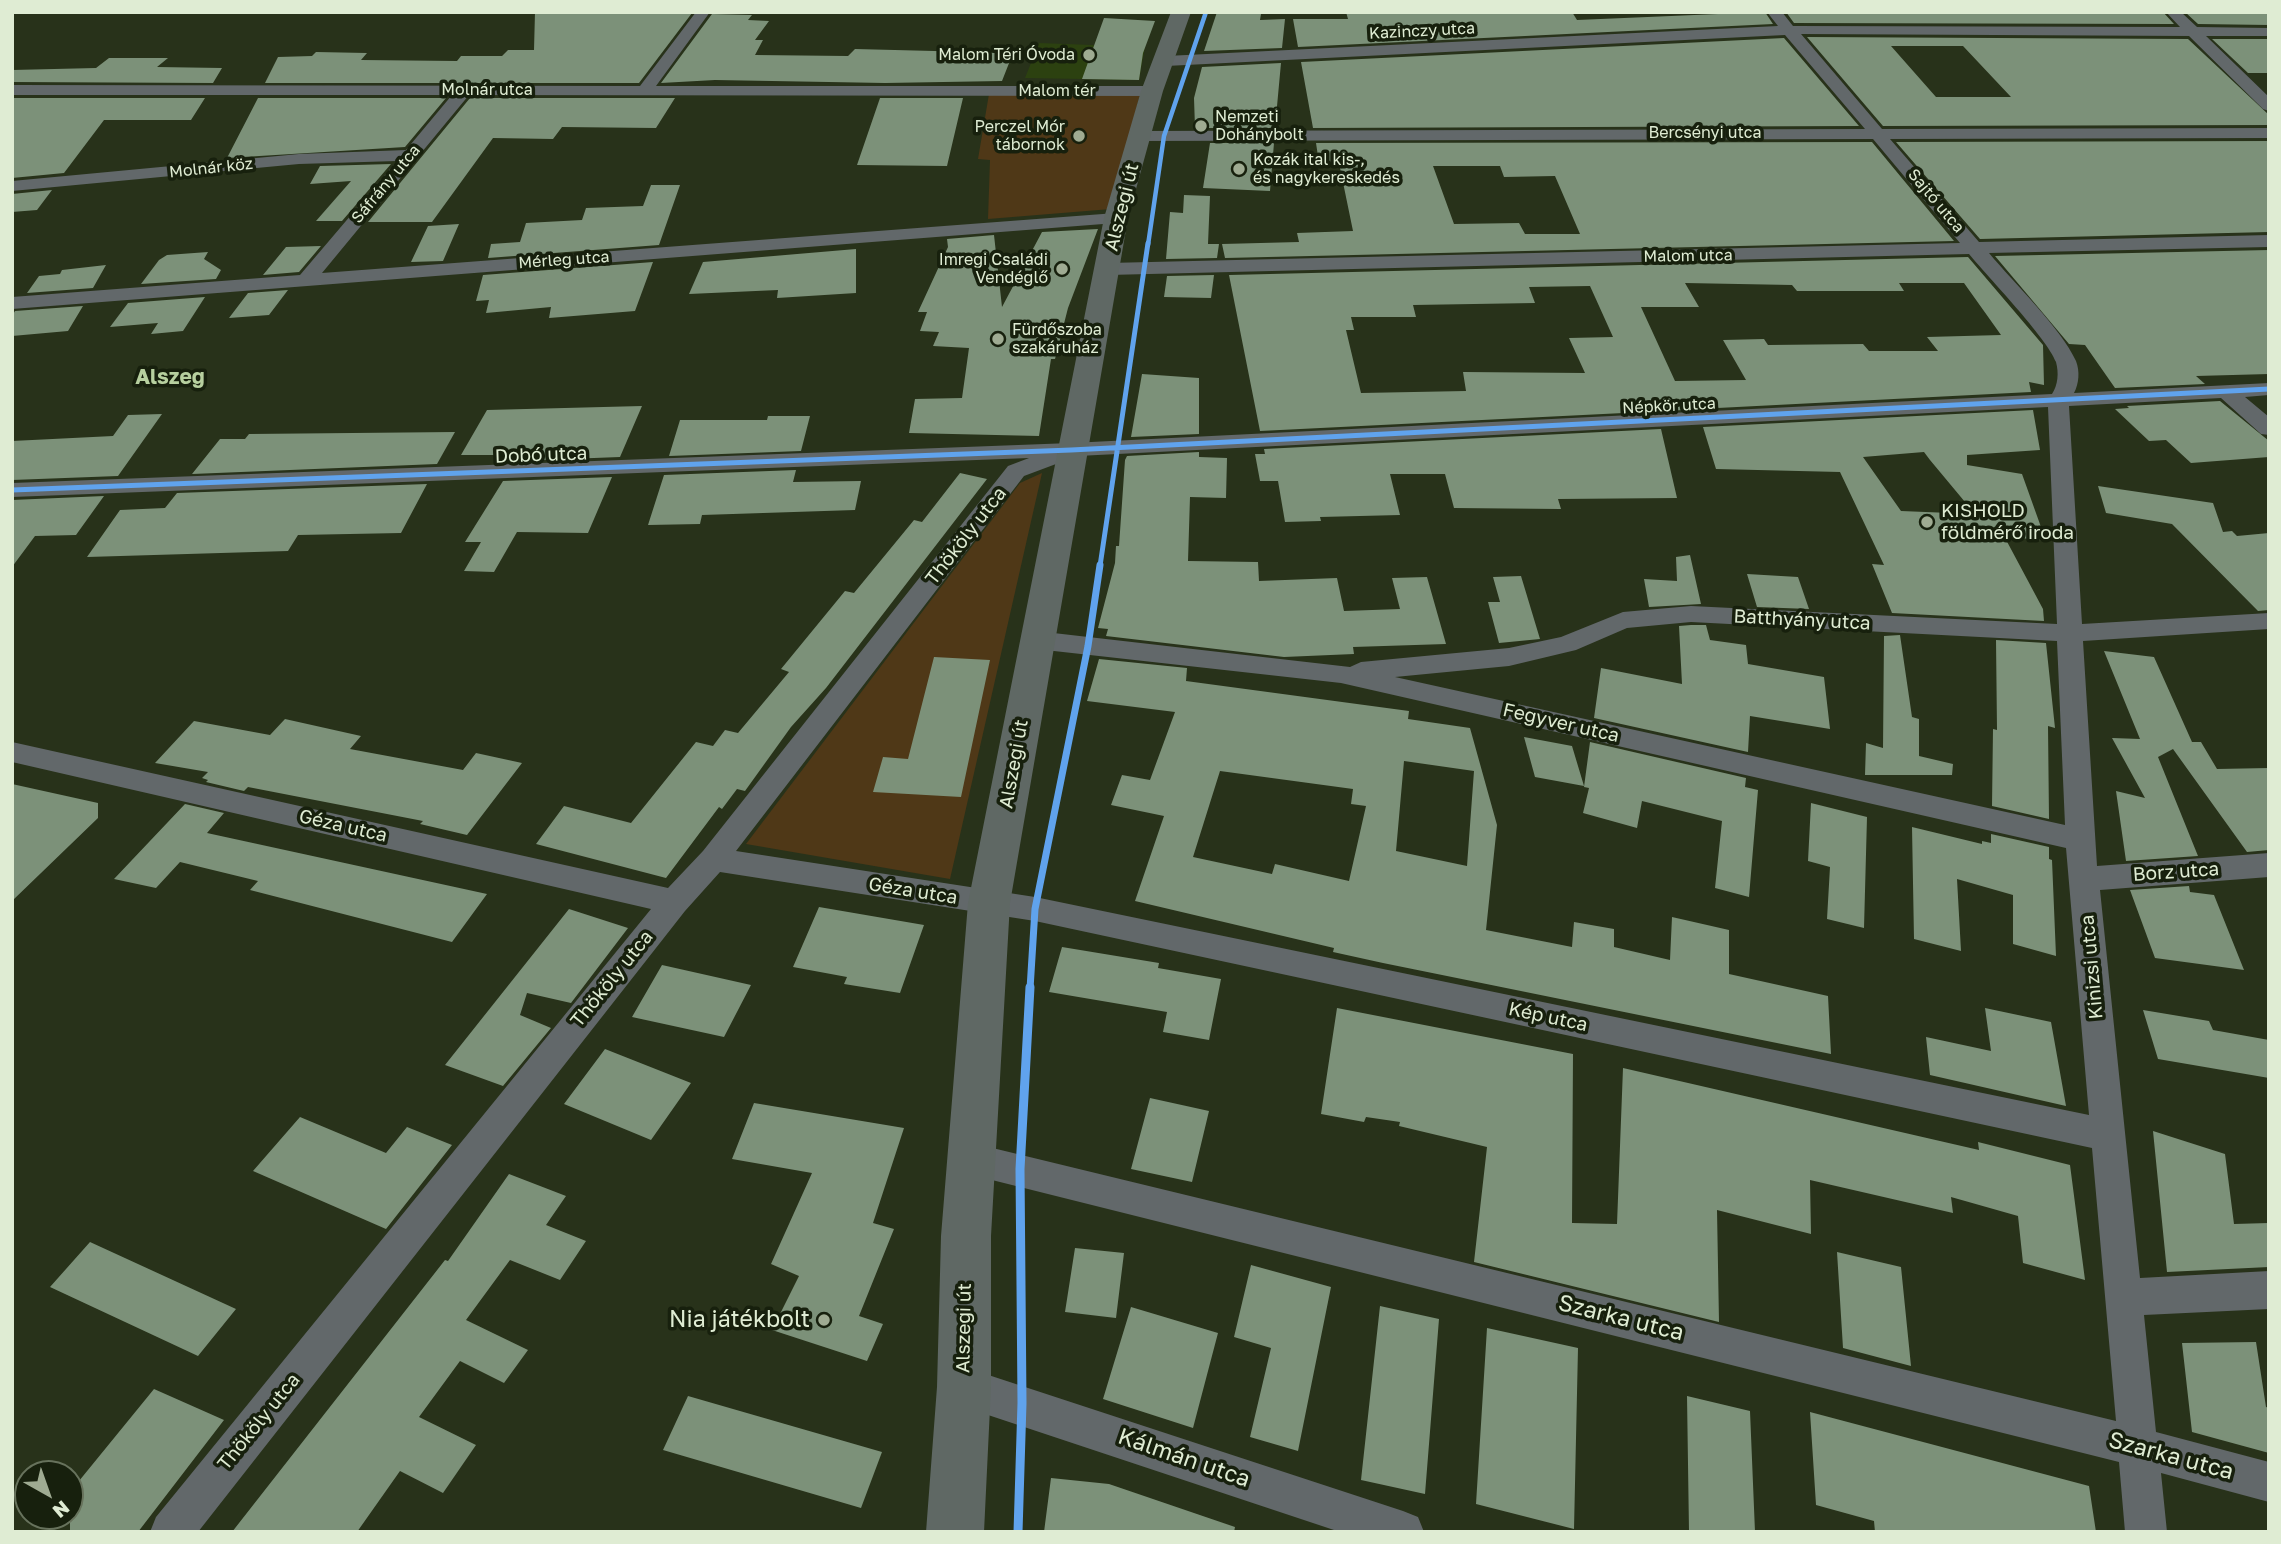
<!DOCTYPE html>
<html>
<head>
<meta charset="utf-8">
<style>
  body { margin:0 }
  #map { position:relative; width:2281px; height:1544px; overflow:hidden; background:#28321a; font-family:"Golos Text",sans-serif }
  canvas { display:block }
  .frame { position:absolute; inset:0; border:14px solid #dfecd3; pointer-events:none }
  .north { position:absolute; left:14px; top:1460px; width:70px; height:70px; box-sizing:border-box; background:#17200d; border:2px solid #67725c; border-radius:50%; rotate:140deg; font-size:19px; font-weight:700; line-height:28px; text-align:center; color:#dfecd3 }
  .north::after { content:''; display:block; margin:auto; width:24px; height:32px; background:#9fab92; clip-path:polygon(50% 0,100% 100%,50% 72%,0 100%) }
</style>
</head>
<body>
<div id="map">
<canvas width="2281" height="1544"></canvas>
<div class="frame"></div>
<div class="north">N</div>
</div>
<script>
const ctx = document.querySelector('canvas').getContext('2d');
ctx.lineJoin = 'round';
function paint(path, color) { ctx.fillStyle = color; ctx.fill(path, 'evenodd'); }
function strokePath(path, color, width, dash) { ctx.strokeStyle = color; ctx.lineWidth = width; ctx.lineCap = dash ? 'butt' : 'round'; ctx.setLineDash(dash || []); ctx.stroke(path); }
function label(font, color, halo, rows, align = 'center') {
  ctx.font = font + ' "Golos Text",sans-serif'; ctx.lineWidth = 7; ctx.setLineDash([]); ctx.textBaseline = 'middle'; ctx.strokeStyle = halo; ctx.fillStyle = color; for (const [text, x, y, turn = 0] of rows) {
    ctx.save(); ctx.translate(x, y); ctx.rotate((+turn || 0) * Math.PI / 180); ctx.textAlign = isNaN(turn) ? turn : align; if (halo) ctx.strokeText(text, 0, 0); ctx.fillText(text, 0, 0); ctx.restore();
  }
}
const built = new Path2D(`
  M1039 43 1145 47 1139 80 1025 78Z`);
const green = new Path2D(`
  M989 94H1140L1111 209 988 219 990 160 978 159Z
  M1042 473 950 879 746 844 1020 483Z`);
const building = new Path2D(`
  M535 12 692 13 639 83H265L278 57 312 56 316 52 367 53 361 60 457 61 461 56H502L508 50H534Z
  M1217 12 1261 14 1260 20 1285 19 1282 48 1204 51Z
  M1346 12H1572L1577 20 1765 12 1773 24 1298 47 1293 19H1348Z
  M1786 12H2163L2174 24 1794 23Z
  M2185 12H2269V25L2198 24Z
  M712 14 752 15 748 20 769 21 755 40H763L755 55 848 56 855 49 1013 53 1002 81 885 83 715 80 661 83Z
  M1104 18 1155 21 1143 53 1139 80 1082 79Z
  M1807 37 2188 39 2269 115V125L1883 126ZM1891 46H1963L2011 97H1936Z
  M1784 38 1859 126 1313 128 1301 62Z
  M2212 39H2269V73H2248Z
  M109 58H168L157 67 222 68 213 83 12 82V70L96 68Z
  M1281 63 1275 128H1195L1194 98 1202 67Z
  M12 98H205L191 120H104L64 173 12 178Z
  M258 98H446L405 147 227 158Z
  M470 98H675L656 128 562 127 553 139 493 138 432 222H368Z
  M880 98H963L947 166 857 165Z
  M2269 141V232L1980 239 1896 142Z
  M1872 142 1954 241 1225 258 1222 244 1299 242 1297 233 1353 231 1339 163H1319L1316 143ZM1433 166H1500L1504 177 1555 176 1580 234H1525L1519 223 1454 224Z
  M1210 143H1274L1270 191 1203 188Z
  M391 164 342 221H316L351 181 310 184 320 166Z
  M651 185H680L659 245 488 258 491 244 520 242 526 223 582 220 586 208 643 206Z
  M52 190 37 210 12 212V194Z
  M1184 195 1210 196 1208 244H1219L1217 258 1166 259 1170 212 1183 213Z
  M459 224 443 261 411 262 428 226Z
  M1098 229 1068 308 1055 359H1051L1039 436 909 433 915 399 962 398 969 348 933 346 939 332 920 331 927 312H918L948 247 947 239 994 235 1002 307 1042 232Z
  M321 246 299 272 263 275 286 247Z
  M856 249V293L777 298 778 290 689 294 703 262Z
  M2269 250V374L2196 376 2205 384 2115 388 2085 345 2069 344 1995 256Z
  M208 252 204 259 221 270 216 279 141 284 159 260 167 255Z
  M1968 257 2043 345 2044 385 2029 382 2031 392 1698 409 1697 406 1684 410 1260 431 1229 275ZM1685 283 1792 285 1797 291H1904L1899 283H1964L2001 335 1927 337 1938 351H1869L1863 344 1768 345 1764 339 1723 340 1746 380 1675 381 1641 307H1699ZM1590 286 1613 337 1569 338 1585 373 1463 372 1466 391 1361 393 1346 330H1354L1351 317H1416L1413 305 1535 303 1529 287Z
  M653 262 635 311 549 318 551 307 486 313 489 300 476 301 483 275Z
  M106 265 93 288 27 293 39 276 60 274 62 270Z
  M1214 275 1211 298 1164 297 1167 276Z
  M288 290 269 315 229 318 248 293Z
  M205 297 183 331 151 334 158 323 110 327 128 303Z
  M83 306 68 331 12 336V316L15 311Z
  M1142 374 1199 378V434L1131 437Z
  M2220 401 2269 441V457L2191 463 2166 440 2149 441 2115 409 2129 408 2127 406Z
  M642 406 620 457 515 461 519 455H461L487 410Z
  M2033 410 2040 450 1967 455V465L2022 474 2046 541 2004 536 2043 609 2044 621 1892 613 1872 564 1884 565 1840 472 1716 469 1703 427ZM1924 452 1930 460 1975 514 1901 511 1863 457Z
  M162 414 118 476 12 480V441L113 436 128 415Z
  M768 416H810L801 451 669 456 680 420H767Z
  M1661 429 1677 498 1558 499 1561 509 1454 508 1445 474H1390L1400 515 1320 517 1321 521 1285 522 1278 481H1260L1255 454H1265L1264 449Z
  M455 432 437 464 192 474 220 439H245L249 434Z
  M1199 452V457L1227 458 1226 498 1190 497 1188 561 1258 562 1259 581 1337 578 1344 611 1400 609 1392 578 1427 577 1446 644 1353 647 1354 654 1284 657 1106 636 1108 629 1098 628 1115 563 1116 546H1119L1125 460 1127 456Z
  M796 470 793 482 861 481 855 510 702 515 700 524 648 525 664 475Z
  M960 473 987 479 826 688 791 727 745 791 737 789 722 809 719 807 666 878 536 844 564 806 631 823 696 742 713 746 725 730 738 733 789 672 781 669 845 591 854 593 914 520 922 522Z
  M612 477 588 533 517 532 494 572 464 571 481 542H465L503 481Z
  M427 484 401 533 298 535 288 551 87 557 120 510 165 508 177 493Z
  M2098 486 2213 503 2223 532 2232 531 2237 536 2269 533V610L2258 611 2172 524 2106 513Z
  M104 496 76 535 35 536 12 567V500Z
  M1690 555 1701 604 1649 607 1644 579 1677 581 1676 557Z
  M1747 574 1798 577 1809 609 1757 607Z
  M1521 576 1540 639 1499 643 1488 602H1500L1493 577Z
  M1691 625H1706L1710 640 1746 645 1748 664 1824 677 1830 729 1750 716 1748 752 1594 718 1601 668 1682 684 1679 626Z
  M1900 635 1912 717 1919 719V756L1953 764 1952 775H1865L1866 743 1883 748 1884 636Z
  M1996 640 2046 643 2055 728 2048 726 2049 819 1992 806 1993 729 1997 730Z
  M2104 651 2154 657 2192 742H2201L2217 769 2269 768V850L2247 852 2173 749 2158 757 2198 856 2126 861 2116 791 2145 798 2112 738 2140 739Z
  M934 657 990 660 961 797 873 792 883 757 908 759Z
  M1099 659 1187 668 1186 681 1409 711 1408 719 1470 728 1497 825 1486 930 1572 947 1574 922 1614 929V947L1670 960 1672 917 1729 930V974L1828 996 1831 1054 1383 963 1333 952 1334 948 1135 901 1164 816 1111 805 1122 775 1150 780 1175 712 1087 701ZM1404 761 1474 771 1467 866 1396 851ZM1220 771 1353 789 1351 804 1366 806 1349 881 1275 864 1272 874 1193 857Z
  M285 719 361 736 350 749 463 770 476 753 522 763 467 835 420 824 423 821 248 787 244 791 206 782 208 780 202 778 208 772 155 763 194 721 270 735Z
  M1524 737 1572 746 1584 786 1535 777Z
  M1590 742 1746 778 1745 787 1758 790 1749 897 1715 888 1722 821 1642 801 1637 828 1583 813 1589 788 1584 787Z
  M12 784 98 803V818L12 901Z
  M1811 803 1867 817 1864 928 1827 919 1830 867 1808 861Z
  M185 804 224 813 207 833 487 894 452 942 250 890 258 881 180 862 156 888 114 879Z
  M1912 827 1982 844V841L1991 843V834L2049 847V859L2052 860 2056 956 2013 944V895L1957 879 1961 951 1914 939Z
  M2189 886 2190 892 2214 895 2244 970 2155 958 2130 890Z
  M819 907 924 925 900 993 844 984 847 977 793 967Z
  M569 909 628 928 571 1003 527 993 520 1015 551 1028 503 1086 445 1065Z
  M1062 947 1159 963 1158 968 1221 979 1209 1040 1163 1032 1167 1012 1049 992Z
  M662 965 751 985 724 1037 632 1017Z
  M1337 1008 1573 1054 1572 1223 1617 1224 1623 1068 1979 1150 1978 1142 2070 1165 2085 1280 2023 1263 2018 1216 1951 1197 1953 1213 1810 1180 1811 1234 1717 1210 1719 1322 1474 1262 1487 1147 1399 1126 1400 1122 1366 1117 1364 1122 1321 1114Z
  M1985 1008 2051 1022 2066 1106 1930 1075 1926 1037 1991 1051Z
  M2143 1010 2209 1021 2213 1030 2269 1040V1078L2158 1059Z
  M605 1049 691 1083 651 1140 564 1104Z
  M1150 1098 1209 1111 1192 1182 1131 1169Z
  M754 1103 904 1128 873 1223 894 1229 859 1316 883 1324 867 1361 772 1330 799 1276 771 1264 812 1173 732 1159Z
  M300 1117 386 1153 407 1127 452 1145 386 1229 253 1171Z
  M2153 1131 2225 1154 2234 1224 2269 1223V1267L2167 1272Z
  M509 1174 566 1196 546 1225 586 1241 560 1280 510 1260 466 1320 528 1350 504 1383 460 1361 419 1417 476 1445 443 1493 400 1471 357 1532H232L445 1260 448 1261Z
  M90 1242 236 1309 198 1356 50 1287Z
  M1075 1248 1124 1253 1116 1318 1065 1312Z
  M1837 1252 1901 1267 1911 1366 1843 1348Z
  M1251 1265 1331 1287 1298 1451 1250 1437 1271 1348 1234 1337Z
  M1380 1306 1439 1319 1425 1494 1361 1480Z
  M1131 1307 1218 1333 1193 1428 1103 1399Z
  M1487 1328 1578 1348 1574 1529 1476 1504Z
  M2256 1342 2266 1407 2269 1408V1453L2192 1432 2182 1343Z
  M154 1389 224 1420 138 1532H70V1492Z
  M688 1396 882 1452 861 1508 663 1450Z
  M1687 1396 1750 1411 1755 1532H1689Z
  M1810 1412 2089 1486 2096 1532H1875L1874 1521 1816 1505Z
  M1051 1478 1109 1484 1235 1527 1234 1532H1044Z`);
const minor = new Path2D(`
  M696 12H710L656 86H1152L1160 91 1152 96 469 95 322 273 1116 213 1125 218 1116 223 12 309V297L300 275 397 161 299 164 12 191V181L299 154 406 150 452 95H12V85L640 86Z
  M1767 12H1782L1793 26 2180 27 2166 12H2181L2197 27 2269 28V36H2206L2269 97V111L2263 109 2189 36 1801 34 1882 129 2269 128V138L1890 139 1979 242 2269 235V247L1989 253C2013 282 2061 328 2076 361 2080 371 2079 384 2074 393L2269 383V395L2245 397 2269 417V435L2261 434 2221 398 2069 406 2082 624 2269 613V629L2083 641 2097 866 2269 853V877L2100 890 2140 1278 2269 1271V1309L2144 1315 2156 1432 2269 1462V1502L2161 1473 2167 1532H2125L2119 1462 972 1175 960 1171 954 1159 960 1147 972 1143 2116 1421 2092 1148 1035 921 720 872 685 911 198 1532H150L156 1517 651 909 12 762V742L668 888 703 851 1008 466 1029 458 12 497V483L1071 443 2052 394C2058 385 2059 373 2056 362 2047 338 1988 277 1969 254L1108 275 1099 269 1108 263 1960 243 1873 139 1141 141 1133 136 1141 131 1865 129 1785 35 1166 66 1158 61 1166 56 1778 26ZM2048 407 2057 624 1691 606 1623 612 1561 637 1509 648 1361 662 1350 667 1036 631 1027 634 1023 640 1027 646 1036 649 1341 683 2066 848 2089 1115 1035 897 736 851 1024 476 1056 464 1058 457ZM1691 622 2057 641 2065 825 1395 677 1509 666 1576 650 1627 628Z
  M964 1367 1403 1511 1418 1517 1424 1532H1340L964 1407 950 1401 944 1387 950 1373Z`);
const primary = new Path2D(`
  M1171 12H1191L1163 91 1128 218 1010 903 991 1236V1387L984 1532H926L937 1387 941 1236 968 903 1104 218 1141 91Z`);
const cyclewayFar3 = new Path2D(`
  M1148 245 1164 136 1206 12`);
const cyclewayFar2 = new Path2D(`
  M12 490 1071 450 2269 389
  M1100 566 1148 243`);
const cyclewayFar1 = new Path2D(`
  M1030 989 1035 909 1088 646 1100 565`);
const cycleway = new Path2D(`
  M1018 1532 1022 1403 1020 1169 1030 987`);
const markers = [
  [1089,55,7,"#9fab92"],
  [1201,126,7,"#9fab92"],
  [1079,136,7,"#9fab92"],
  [1239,169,7,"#9fab92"],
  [1062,269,7,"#9fab92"],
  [998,339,7,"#9fab92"],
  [1927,522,7,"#9fab92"],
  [824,1320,7,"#9fab92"]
];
const farStreetnames = [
  ["Kazinczy utca",1422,31,-3],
  ["Molnár utca",487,90],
  ["Malom tér",1057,91],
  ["Bercsényi utca",1705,133],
  ["Molnár köz",211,168,-6],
  ["Sáfrány utca",386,184,-50],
  ["Sajtó utca",1936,201,50],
  ["Malom utca",1688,256,-1],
  ["Mérleg utca",564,260,-4],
  ["Népkör utca",1669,406,-3]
];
const farPoinames = [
  ["Malom Téri Óvoda",1075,55],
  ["Nemzeti",1215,117,"left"],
  ["Dohánybolt",1215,135,"left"],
  ["Perczel Mór",1065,127],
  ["tábornok",1065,145],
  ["Kozák ital kis-,",1253,160,"left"],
  ["és nagykereskedés",1253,178,"left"],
  ["Imregi Családi",1048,260],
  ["Vendéglő",1048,278],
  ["Fürdőszoba",1012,330,"left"],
  ["szakáruház",1012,348,"left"]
];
const streetNames = [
  ["Alszegi út",1122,207,-76],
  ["Dobó utca",541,455,-2],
  ["Thököly utca",966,536,-52],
  ["Batthyány utca",1802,620,3],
  ["Fegyver utca",1561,723,13],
  ["Alszegi út",1014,764,-80],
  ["Géza utca",343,826,13],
  ["Borz utca",2176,872,-4],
  ["Géza utca",913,891,9],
  ["Kinizsi utca",2092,967,-95],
  ["Thököly utca",612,979,-51],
  ["Kép utca",1548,1017,12],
  ["Alszegi út",964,1328,-89],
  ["Thököly utca",259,1422,-51]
];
const poiNames = [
  ["KISHOLD",1941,511],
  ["földmérő iroda",1941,533]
];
const farDistrictnames = [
  ["Alszeg",170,377]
];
const nearStreetnames = [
  ["Szarka utca",1621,1318,14],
  ["Szarka utca",2171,1456,15],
  ["Kálmán utca",1184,1458,19]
];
const nearPoinames = [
  ["Nia játékbolt",810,1320]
];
paint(built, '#2c4110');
paint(green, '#4f3817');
paint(building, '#7c9179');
paint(minor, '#62686a');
paint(primary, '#5f6864');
strokePath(cyclewayFar3, '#60a3ed', 4.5);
strokePath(cyclewayFar2, '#60a3ed', 5);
strokePath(cyclewayFar1, '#60a3ed', 7);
strokePath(cycleway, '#60a3ed', 9);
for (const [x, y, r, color] of markers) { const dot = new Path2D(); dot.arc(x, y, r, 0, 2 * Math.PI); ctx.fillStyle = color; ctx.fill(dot); strokePath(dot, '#17200d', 2.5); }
label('16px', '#dfecd3', '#17200d', farStreetnames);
label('16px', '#dfecd3', '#17200d', farPoinames, 'right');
label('19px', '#dfecd3', '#17200d', streetNames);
label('19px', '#dfecd3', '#17200d', poiNames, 'left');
label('bold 21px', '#b7d09f', '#17200d', farDistrictnames);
label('23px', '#dfecd3', '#17200d', nearStreetnames);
label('23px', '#dfecd3', '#17200d', nearPoinames, 'right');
</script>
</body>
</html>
